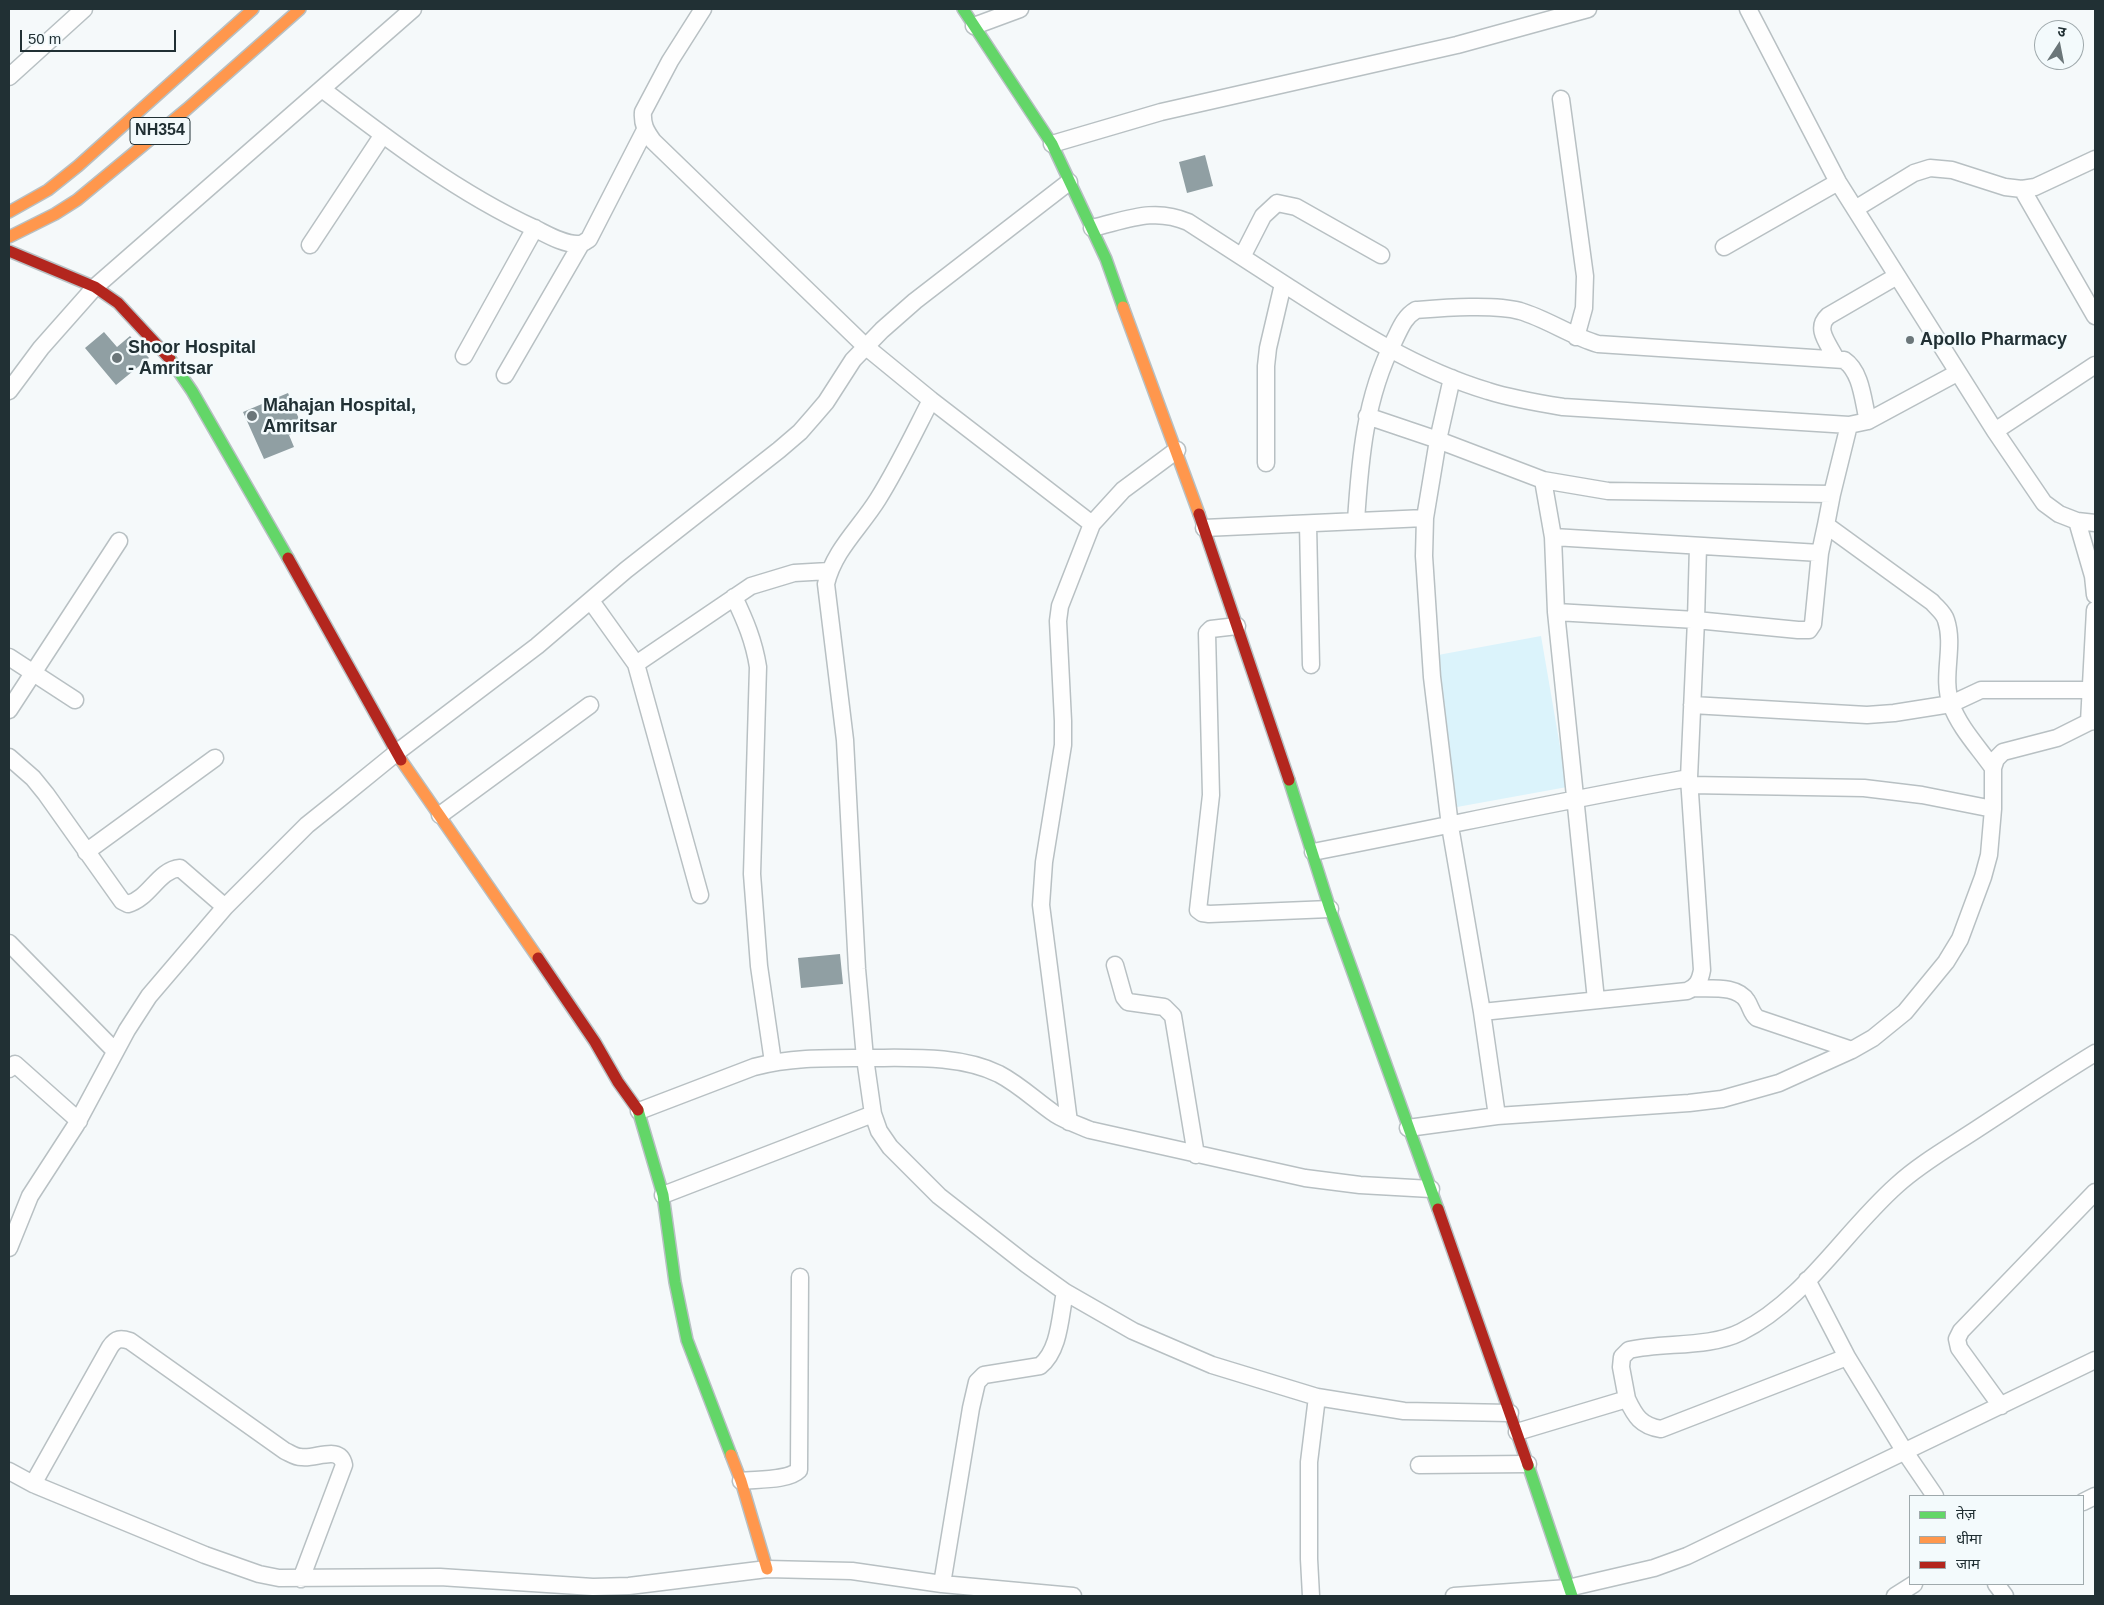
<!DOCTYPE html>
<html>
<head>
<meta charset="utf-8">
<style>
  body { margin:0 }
  #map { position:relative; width:2104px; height:1605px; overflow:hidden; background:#f5f9fa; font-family:Arial,"Noto Sans Devanagari",sans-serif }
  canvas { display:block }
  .frame { position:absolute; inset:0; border:10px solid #213034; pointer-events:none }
  .legend { position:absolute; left:1909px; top:1495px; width:175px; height:90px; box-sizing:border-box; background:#f3fafc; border:1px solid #9fa9ac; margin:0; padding:6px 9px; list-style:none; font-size:15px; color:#213034 }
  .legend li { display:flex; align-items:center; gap:10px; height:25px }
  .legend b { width:25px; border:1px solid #9fa9ac }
  .north { position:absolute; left:2034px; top:20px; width:50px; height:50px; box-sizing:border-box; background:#f3fafc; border:1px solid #9fa9ac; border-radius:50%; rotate:11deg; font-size:14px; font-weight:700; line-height:20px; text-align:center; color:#213034 }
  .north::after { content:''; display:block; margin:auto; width:18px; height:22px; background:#6b7679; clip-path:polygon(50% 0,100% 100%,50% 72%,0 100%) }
  .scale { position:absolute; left:20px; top:30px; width:156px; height:22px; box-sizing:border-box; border:2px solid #213034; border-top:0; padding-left:6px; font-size:15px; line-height:18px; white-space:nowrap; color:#213034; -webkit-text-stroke:4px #f3fafc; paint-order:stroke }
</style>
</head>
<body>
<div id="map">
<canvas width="2104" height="1605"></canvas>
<div class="frame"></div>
<ul class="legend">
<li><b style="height:6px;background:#63d668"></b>तेज़</li>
<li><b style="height:6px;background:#ff974d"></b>धीमा</li>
<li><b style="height:6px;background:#b3261e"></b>जाम</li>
</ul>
<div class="north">उ</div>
<div class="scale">50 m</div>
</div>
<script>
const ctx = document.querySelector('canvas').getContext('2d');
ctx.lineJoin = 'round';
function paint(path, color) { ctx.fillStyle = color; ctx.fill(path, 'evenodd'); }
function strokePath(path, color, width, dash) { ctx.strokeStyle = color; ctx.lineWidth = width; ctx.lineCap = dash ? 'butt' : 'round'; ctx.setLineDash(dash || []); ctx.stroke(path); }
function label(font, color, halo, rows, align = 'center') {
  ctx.font = font + ' Arial,sans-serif'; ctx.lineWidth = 5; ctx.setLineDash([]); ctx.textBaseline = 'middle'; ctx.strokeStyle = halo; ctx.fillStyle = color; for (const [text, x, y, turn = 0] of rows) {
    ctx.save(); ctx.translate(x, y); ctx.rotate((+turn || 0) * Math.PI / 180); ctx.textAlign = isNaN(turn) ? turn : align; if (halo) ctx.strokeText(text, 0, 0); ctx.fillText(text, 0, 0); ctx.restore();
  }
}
const green = new Path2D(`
  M1541 636 1567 787 1457 807 1438 655Z`);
const building = new Path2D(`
  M1205 155 1213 186 1187 193 1179 162Z
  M104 332 117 347 130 336 149 358 116 385 85 348Z
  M288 393 299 419 292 422 296 432 289 435 294 447 264 459 243 412Z
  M840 954 843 984 801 988 798 958Z`);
const street = new Path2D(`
  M703 9 670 61 643 112C642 125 646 131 653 141L865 346 931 400 1092 524 1123 490 1177 450
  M1748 9 1838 182 1995 431 2044 503 2059 514 2077 521 2095 523
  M974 26 1020 9
  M9 77 84 9
  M322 89C390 141 458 193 536 229 548 235 565 245 579 244 583 244 586 241 589 239L645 130
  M1561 99 1585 276 1584 308 1576 337
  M1052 144 1161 112 1457 45 1588 9
  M2022 189 2095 316
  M1855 209 1914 173 1930 168 1952 170 2005 187 2022 189 2035 187 2095 159
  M1092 228C1127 220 1154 207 1188 222 1222 244 1256 266 1290 288 1352 328 1417 370 1488 391 1513 399 1538 403 1563 407L1849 425 1868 421 1957 373
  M310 245 382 136
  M1724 247 1838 182
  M1242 257 1263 216 1277 203 1296 207 1381 255
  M464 356 535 228
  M1836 359C1829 344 1814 329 1828 316L1897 276
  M505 375 581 244
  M1452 378 1438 440 1425 518 1424 556 1432 677 1450 826 1482 1012 1497 1116
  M9 391 41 348 95 287 413 9
  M931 400C914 433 898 467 878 499 860 528 834 550 826 584L845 740 857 969 865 1058 873 1114 879 1131 890 1147 939 1196 1026 1264 1065 1292 1133 1331 1212 1365 1317 1397 1404 1411 1510 1413
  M1367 416 1438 440 1543 480 1553 537 1556 612 1696 620 1689 778 1702 970C1700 981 1697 987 1687 991L1482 1012
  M1995 431 2095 365
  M1266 463V366L1268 348 1283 284
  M1543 480 1608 491 1832 494 1849 425
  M1832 494 1826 525 1932 602C1937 608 1944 613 1946 620 1955 647 1941 677 1951 704 1959 727 1979 748 1993 768
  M1356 521C1360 459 1365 398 1394 341 1400 329 1404 317 1416 310 1443 308 1494 304 1520 311 1547 319 1571 336 1598 344L1844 360C1862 372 1863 402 1868 421
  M2077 521 2093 576 2095 595
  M1308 524 1311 665
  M1204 528 1425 518
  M1553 537 1820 553 1826 525
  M1698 546 1696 620 1798 630H1809L1813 624 1820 553
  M734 597C745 620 754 641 758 667L752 874 759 966 773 1062
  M591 601 636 664 751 586 794 573 829 571
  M2095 610 2089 722 2095 721
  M1556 612 1596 1000
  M1237 626 1211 629 1207 633 1211 795 1198 910 1202 913 1209 914 1330 909
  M9 657 75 700
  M636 664 700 895
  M1692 705 1867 715 1894 713 1951 704 1981 690H2091
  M9 710 119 541
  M9 757 33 778 46 794 122 901 128 904C150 898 158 870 180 868L225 907
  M1690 785 1864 788 1922 795 1993 809
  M440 815 590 705
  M86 852 215 758
  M1313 852C1438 828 1563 800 1689 778
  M9 943 115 1051
  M1115 965 1124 997 1128 1002 1164 1007 1173 1016 1196 1155
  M1695 988C1711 989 1737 985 1747 1001 1751 1007 1751 1013 1757 1018L1852 1050
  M9 1069 15 1064 79 1121
  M639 1111 754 1067C792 1057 829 1058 868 1058 911 1058 960 1055 999 1074 1020 1085 1036 1101 1055 1114 1066 1121 1078 1125 1090 1130L1305 1178 1360 1185 1431 1189
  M1069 1122 1041 905 1044 862 1063 745V721L1058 621 1060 606 1092 524
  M1408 1128 1497 1116 1689 1103 1722 1099 1779 1083 1852 1050 1873 1038 1905 1012 1946 962 1960 939 1983 877 1989 855 1993 809V768L1996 759 2003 752 2057 738 2089 722
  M663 1195 873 1114
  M9 1248 30 1196 76 1125 127 1030 149 996 225 907 307 825 332 805 396 753 537 646 626 570 779 450 800 432 814 416 826 402 853 360 882 330 915 301 1069 182
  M1847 1357 1905 1452 1935 1496
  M1627 1399C1635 1416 1641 1426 1661 1429L1847 1357 1807 1280
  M2001 1406 1959 1348 1957 1339 1961 1331 2095 1192
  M1517 1432 1627 1399 1621 1367 1622 1357 1629 1350C1664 1342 1709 1348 1741 1332 1805 1300 1844 1232 1897 1185 1920 1164 1948 1148 1974 1131 2014 1105 2054 1078 2095 1053
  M1419 1465 1528 1464
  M9 1471 33 1484 205 1555 259 1574 279 1578 440 1577 593 1587 629 1586 767 1569 852 1571 942 1584 1073 1596
  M741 1481C756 1479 788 1481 799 1470L800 1277
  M33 1484 110 1347C116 1338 121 1338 130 1341L285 1451C290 1453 295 1457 301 1457 315 1460 340 1444 344 1465L301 1579
  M2083 1502 2095 1496
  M942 1584 971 1408 977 1382 984 1375 1040 1366C1060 1350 1060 1316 1065 1292
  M1996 1584 2005 1596
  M1311 1596 1309 1559V1462L1317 1397
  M1454 1596 1568 1588 1654 1568 1687 1556 2095 1360
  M1895 1596 1914 1584`);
const fast = new Path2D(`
  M963 9 1052 144 1106 259 1123 307
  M170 359 192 391 288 558
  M1289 780 1330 909 1438 1209
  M638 1110 663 1195 675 1282 687 1340 731 1455
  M1528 1465 1572 1596`);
const slow = new Path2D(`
  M9 212 48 190 78 166 253 9
  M9 237 55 214 77 200 187 109 300 9
  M1123 307 1199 514
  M401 760 538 958
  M731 1455 741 1481 767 1569`);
const jam = new Path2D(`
  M9 251 95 287 118 303 170 359
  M1199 514 1289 780
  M288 558 401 760
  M538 958 595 1042 618 1082 638 1110
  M1438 1209 1528 1465`);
const markers = [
  [1910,340,5,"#6b7679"],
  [117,358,6,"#6b7679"],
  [252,416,6,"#6b7679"]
];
const shields = [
  [160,131,60]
];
const shieldNames = [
  ["NH354",160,131]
];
const poiNames = [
  ["Apollo Pharmacy",1920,340],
  ["Shoor Hospital",128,348],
  ["- Amritsar",128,369],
  ["Mahajan Hospital,",263,406],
  ["Amritsar",263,427]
];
paint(green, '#dbf3fb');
paint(building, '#909fa3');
strokePath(street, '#b8c0c3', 19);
strokePath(fast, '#b8c0c3', 14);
strokePath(slow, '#b8c0c3', 14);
strokePath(jam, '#b8c0c3', 14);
strokePath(street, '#fefefe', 16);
strokePath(fast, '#63d668', 11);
strokePath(slow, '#ff974d', 11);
strokePath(jam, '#b3261e', 11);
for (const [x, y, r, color] of markers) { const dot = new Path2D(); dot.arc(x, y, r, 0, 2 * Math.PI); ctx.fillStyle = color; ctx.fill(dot); strokePath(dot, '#f3fafc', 2); }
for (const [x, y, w] of shields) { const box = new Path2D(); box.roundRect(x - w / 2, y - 13.5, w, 27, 4); ctx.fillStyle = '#f3fafc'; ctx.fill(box); strokePath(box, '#213034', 1); }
label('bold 16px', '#213034', null, shieldNames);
label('bold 18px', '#213034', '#f3fafc', poiNames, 'left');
</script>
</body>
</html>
